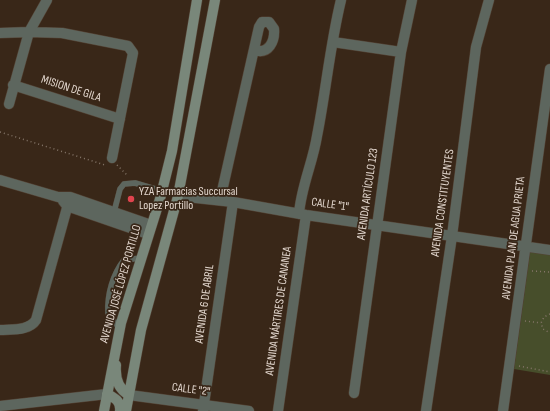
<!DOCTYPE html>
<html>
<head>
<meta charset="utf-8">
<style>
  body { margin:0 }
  canvas { display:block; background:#392718 }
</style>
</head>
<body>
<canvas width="550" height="411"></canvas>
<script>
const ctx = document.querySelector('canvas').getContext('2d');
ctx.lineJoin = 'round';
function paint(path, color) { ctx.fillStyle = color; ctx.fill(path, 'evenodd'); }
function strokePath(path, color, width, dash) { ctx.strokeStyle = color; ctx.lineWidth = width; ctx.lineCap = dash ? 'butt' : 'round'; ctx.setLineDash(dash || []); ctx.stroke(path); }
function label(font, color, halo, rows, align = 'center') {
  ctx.font = font + ' "Sofia Sans Condensed",sans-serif'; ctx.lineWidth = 3.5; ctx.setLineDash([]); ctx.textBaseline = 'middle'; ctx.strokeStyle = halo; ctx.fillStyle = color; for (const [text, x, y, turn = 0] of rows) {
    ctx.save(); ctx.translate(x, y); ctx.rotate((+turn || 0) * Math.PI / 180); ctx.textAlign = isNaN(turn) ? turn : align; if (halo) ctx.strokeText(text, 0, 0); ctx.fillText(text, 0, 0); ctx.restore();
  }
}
const green = new Path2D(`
  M530 252 550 255V375L514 369Z`);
const path = new Path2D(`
  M0 132 105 165
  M117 165 128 176
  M532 271 550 272
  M550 314 544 317 541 323 543 329 550 333
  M525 321 541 323
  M519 366 550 372`);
const lane = new Path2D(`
  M114 212 120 189 124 184 135 183 162 191
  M120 329 108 313C107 294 113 274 124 260L141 258`);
const street = new Path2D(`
  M0 33 29 32 47 0
  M333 42 401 52
  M13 85 120 119
  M9 104 29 32 62 33 128 46 133 53 112 158
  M0 180 58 197H70L151 225
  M178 196 233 202 306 215 550 250
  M220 200 259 27 262 22H269L274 29C275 41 269 55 254 50
  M63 201 67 206 148 234
  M299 214C301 187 313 162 317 136 326 91 330 45 341 0
  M0 330C12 329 29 331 36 320L70 197
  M354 393 401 52 412 0
  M129 395 249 411
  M0 406 107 394
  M203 411 233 202
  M278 411 306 215
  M426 411 452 236 476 47 489 0
  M503 411 550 69`);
const secondary = new Path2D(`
  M116 365C115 377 118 389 129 395
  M107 394C115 398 121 401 120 411
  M104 411 121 323 160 199 172 151 197 0
  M126 411 141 330 178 196 215 0`);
const markers = [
  [131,199,4,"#e0444e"]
];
const streetNames = [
  ["MISION DE GILA",71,89,18],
  ["AVENIDA ARTÍCULO 123",368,194,-82],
  ["AVENIDA CONSTITUYENTES",443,203,-82],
  ["CALLE \"1\"",330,205,8],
  ["AVENIDA PLAN DE AGUA PRIETA",514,238,-83],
  ["AVENIDA JOSÉ LÓPEZ PORTILLO",121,284,-74],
  ["AVENIDA 6 DE ABRIL",205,304,-82],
  ["AVENIDA MÁRTIRES DE CANANEA",279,311,-82],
  ["CALLE \"2\"",191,390,7]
];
const poiNames = [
  ["YZA Farmacias Succursal",139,192],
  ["Lopez Portillo",139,206]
];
paint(green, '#474e2b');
strokePath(lane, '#544335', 6);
strokePath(street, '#544335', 11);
strokePath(secondary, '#544335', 11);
strokePath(path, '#847568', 1.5, [1, 3]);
strokePath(lane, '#5d665e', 5.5);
strokePath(street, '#5d665e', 10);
strokePath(secondary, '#79877a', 10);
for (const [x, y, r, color] of markers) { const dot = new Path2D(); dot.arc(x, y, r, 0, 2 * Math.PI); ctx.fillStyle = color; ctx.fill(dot); strokePath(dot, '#392718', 1.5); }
label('12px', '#e3d7ce', '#392718', streetNames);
label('12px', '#e3d7ce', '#392718', poiNames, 'left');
</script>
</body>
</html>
